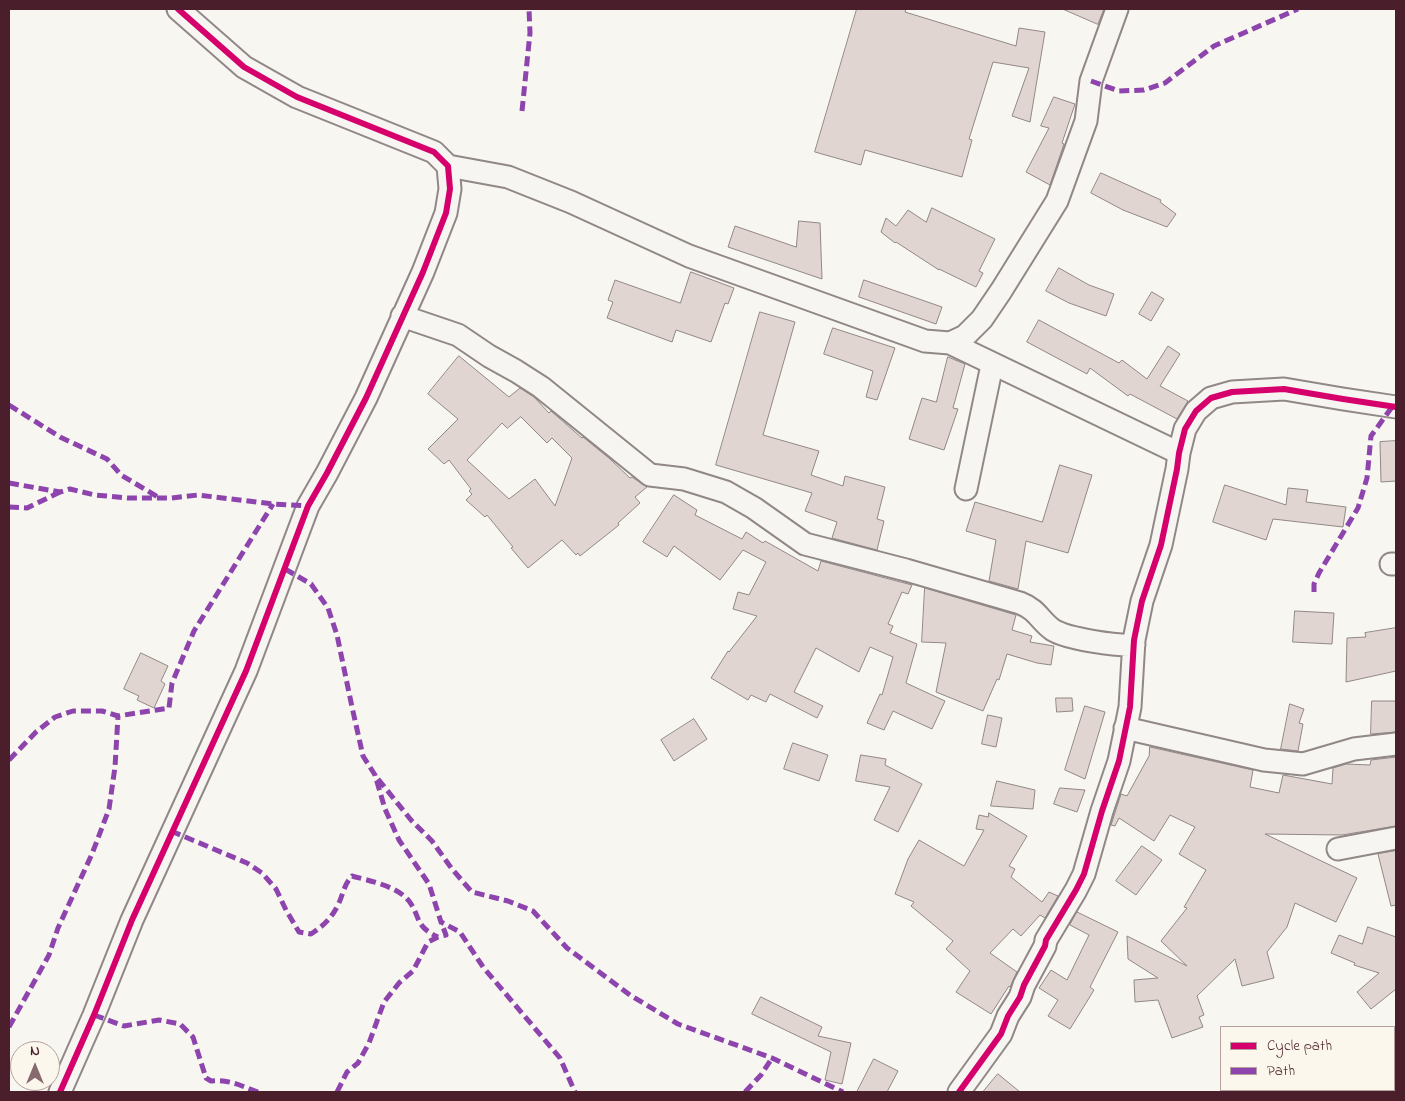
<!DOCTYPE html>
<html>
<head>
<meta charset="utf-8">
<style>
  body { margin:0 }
  #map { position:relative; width:1405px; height:1101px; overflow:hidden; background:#f8f6f0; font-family:"Indie Flower",sans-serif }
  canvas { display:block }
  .frame { position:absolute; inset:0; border:10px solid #4a1f2b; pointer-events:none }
  .legend { position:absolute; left:1220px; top:1026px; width:175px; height:65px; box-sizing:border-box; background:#fbf7ec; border:1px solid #b4a19f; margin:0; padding:6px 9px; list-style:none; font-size:15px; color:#4a1f2b }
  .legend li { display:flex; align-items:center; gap:10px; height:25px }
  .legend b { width:25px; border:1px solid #b4a19f }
  .north { position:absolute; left:10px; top:1041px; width:50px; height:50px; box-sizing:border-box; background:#fbf7ec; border:1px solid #b4a19f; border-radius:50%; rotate:0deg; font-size:14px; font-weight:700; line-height:20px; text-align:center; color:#4a1f2b }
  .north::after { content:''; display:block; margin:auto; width:18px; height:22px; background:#876a70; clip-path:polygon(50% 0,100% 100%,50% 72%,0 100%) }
</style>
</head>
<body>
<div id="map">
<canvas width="1405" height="1101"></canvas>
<div class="frame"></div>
<ul class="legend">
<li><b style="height:6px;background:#d6006c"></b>Cycle path</li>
<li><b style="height:6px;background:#8e44ad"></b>Path</li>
</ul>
<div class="north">N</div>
</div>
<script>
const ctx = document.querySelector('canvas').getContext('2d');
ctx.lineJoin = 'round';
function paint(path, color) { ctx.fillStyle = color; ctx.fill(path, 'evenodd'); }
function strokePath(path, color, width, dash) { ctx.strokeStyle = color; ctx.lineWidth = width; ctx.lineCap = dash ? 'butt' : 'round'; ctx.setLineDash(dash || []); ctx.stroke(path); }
const building = new Path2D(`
  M857 9H906L905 12 1016 46 1019 28 1045 32 1030 122 1012 116 1029 68 993 62 969 139 972 140 962 177 865 150 861 165 815 152Z
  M1063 9H1104L1098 24Z
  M1054 97 1075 104 1062 143 1064 144 1050 185 1026 172 1049 128 1041 126Z
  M1101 173 1161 200 1160 202 1176 214 1167 227 1123 210 1091 193Z
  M932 208 995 239 979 271 983 273 976 287 939 269V270L896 242 895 243 881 232 886 218 896 226 908 210 926 222Z
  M799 221 820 223 822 279 728 247 735 226 796 247Z
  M1059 268 1089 285 1114 294 1106 316 1069 303 1046 291Z
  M691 272 734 288 728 304 725 303 711 342 676 330 672 342 607 318 613 302 608 300 615 280 680 303Z
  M864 280 942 307 936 324 859 297Z
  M1152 292 1164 299 1151 321 1139 314Z
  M760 312 795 322 763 435 819 451 811 475 843 486 845 476 885 487 877 519 884 521 877 550 832 538 837 522 805 511 812 493 716 465Z
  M1039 320 1119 363 1122 360 1147 379 1168 346 1180 354 1160 386 1188 401 1177 419 1130 394 1128 396 1090 368 1087 374 1027 342Z
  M833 328 895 348 877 400 866 397 873 371 824 354Z
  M459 356 509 397 520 388 534 397 549 413 551 411 582 438 583 437 610 459 630 478 632 477 647 487 635 497 640 503 618 523 619 525 580 556 578 553 576 555 562 540 528 568 511 548 513 547 487 515 485 517 466 500 472 494 469 491 471 489 449 460 444 464 428 449 458 419 428 394ZM521 417 547 443 552 438 572 458 555 506 535 479 509 499 467 460 502 423 507 428Z
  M948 357 965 364 953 408 958 409 944 450 909 439 922 398 936 402Z
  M1396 441V481L1381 482 1380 442Z
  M1060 465 1092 475 1068 553 1026 541 1018 589 989 581 996 540 966 531 975 502 1042 522Z
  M1225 485 1286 505 1288 488 1308 490 1306 502 1346 507 1343 527 1273 519 1266 540 1213 522Z
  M674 495 697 510 695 515 742 539 746 532 763 543 765 541 818 571 821 561 912 585 908 594 902 592 888 624 893 626 890 633 917 644 906 683 945 701 932 729 893 711 884 730 867 723 880 694 882 695 893 657 870 647 859 672 816 648 794 692 823 706 817 718 770 694 766 702 751 695 748 700 711 678 728 651 729 652 757 616 733 609 738 592 749 595 766 562 743 550 720 580 674 546 667 557 643 542Z
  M925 588 1016 615 1012 630 1032 636 1030 642 1054 646 1051 665 1037 663 1007 654 999 680 997 679 983 711 936 692 946 643 922 642Z
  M1295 611 1334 613 1332 644 1293 642Z
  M1396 628V671L1346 682 1347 638 1366 637 1365 633Z
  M141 653 168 666 161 681 165 684 154 708 137 700 139 696 124 689Z
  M1056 698H1072L1073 711 1057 712Z
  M1372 701H1396V732L1371 734Z
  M1290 704 1304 709 1299 723 1303 724 1298 751 1281 749Z
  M1085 706 1105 712 1085 779 1065 770Z
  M988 715 1002 718 996 747 982 744Z
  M694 719 707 739 674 761 661 740Z
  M793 743 828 755 819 781 784 769Z
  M1150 747 1253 770 1250 787 1279 793 1283 775 1332 784 1333 768 1346 764 1370 765 1371 760 1396 757V826L1342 835 1265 834 1357 878 1336 922 1295 903 1287 927 1267 952 1274 978 1242 986 1235 959 1197 996 1204 1015 1199 1017 1203 1027 1172 1038 1158 1000 1135 1002 1134 980 1158 978 1128 959 1127 936 1187 966 1161 941 1187 908 1184 907 1206 870 1179 854 1195 827 1170 815 1154 841 1119 818 1115 826 1111 825 1121 794 1127 796 1149 756Z
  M861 755 886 759 885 765 922 784 898 832 874 820 890 787 856 781Z
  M997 781 1035 790 1033 809 991 806Z
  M1060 788 1085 790 1077 812 1054 804Z
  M989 813 1027 836 1009 866 1015 869 1011 877 1042 902 1049 892 1058 896 1045 918 1040 915 1021 936 1013 929 990 953 1017 972 1010 987 1009 986 991 1014 956 992 970 971 946 949 953 941 911 906 914 902 895 894 908 859 919 840 964 866 984 830 976 829 979 815 988 817Z
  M1142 846 1162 860 1136 895 1116 881Z
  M1396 851V905L1391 906 1378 854Z
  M1077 912 1118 932 1090 987 1094 990 1070 1029 1048 1016 1058 1000 1039 988 1051 970 1067 980 1089 935 1070 925Z
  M1368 927 1396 937V989L1371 1009 1357 992 1379 973 1354 965 1355 963 1331 953 1339 935 1362 944Z
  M761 997 822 1027 818 1036 851 1043 842 1084 825 1080 831 1052 752 1014Z
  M874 1059 898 1071 887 1092H857Z
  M998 1074 1020 1092H983Z`);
const minor = new Path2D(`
  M448 166 508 177 571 202 689 256 925 341 950 343 965 336 982 319 1001 291 1057 201 1086 121 1091 81 1117 9
  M402 316 458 335 489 356 516 371 541 387 650 475 684 479 726 492 754 508 805 544 906 570 1020 603C1038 610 1039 620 1053 630 1068 639 1116 646 1134 645
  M950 343 1179 453
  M966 489 992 365
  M1391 564H1396
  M1125 728 1264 760 1303 764 1354 749 1396 744
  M1338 849 1396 838
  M60 1092 94 1015 132 920 246 671 308 506 327 473 366 398 423 272 446 213 450 189 448 166 434 152 297 97 244 67 178 9
  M959 1092 1001 1034 1008 1016 1020 997 1024 985 1045 946 1046 940 1076 890 1084 874 1102 811 1119 761 1130 707 1134 640 1142 601 1161 545 1177 469 1179 453 1185 429 1196 411 1211 398 1232 392 1284 389 1343 399 1396 407`);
const quiet = new Path2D(`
  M1091 81 1119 91 1144 90 1165 83 1214 46 1298 9
  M522 111 530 33 529 9
  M9 405 60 437 107 459 121 475 158 497
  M9 483 60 492 70 489 95 495 128 498H171L198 495 273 504 308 506
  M9 507 27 508 60 492
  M285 569 311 584 328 608 337 635 352 707 363 756 375 775 385 809 399 840 429 884 441 922 460 932 483 967 560 1058 575 1092
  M1314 592V584L1319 573 1358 508 1367 478 1371 436 1392 407
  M9 760 36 732 55 717 73 711H102L118 716 169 708 172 683 194 631 273 504
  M378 779 411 820 432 841 452 869 472 892 508 901 533 911 567 948 630 995 678 1024 772 1058 843 1092
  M171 831 247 863 262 873 276 889 286 910 299 932 311 934C323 926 331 919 338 905 343 895 344 884 352 876 370 881 397 886 409 901 421 917 414 926 438 937
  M94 1015 124 1026 159 1020 180 1024 193 1037 206 1078 211 1081C229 1079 241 1086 258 1092
  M9 1027 49 955 58 928 92 854 109 809 115 767 118 716
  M337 1092 347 1072 358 1063 369 1043 384 1002 399 983 413 971 428 942 438 937 446 935 441 922
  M745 1092 761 1075 772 1058`);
const cycleway = new Path2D(`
  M60 1092 94 1015 132 920 246 671 308 506 327 473 366 398 423 272 446 213 450 189 448 166 434 152 297 97 244 67 178 9
  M959 1092 1001 1034 1008 1016 1020 997 1024 985 1045 946 1046 940 1076 890 1084 874 1102 811 1119 761 1130 707 1134 640 1142 601 1161 545 1177 469 1179 453 1185 429 1196 411 1211 398 1232 392 1284 389 1343 399 1396 407`);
paint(building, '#e1d5d1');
strokePath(building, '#918787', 1);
strokePath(minor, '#918787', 25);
strokePath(minor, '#f6f5f1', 21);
strokePath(quiet, '#8e44ad', 5, [10, 5]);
strokePath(cycleway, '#d6006c', 6);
</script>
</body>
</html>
